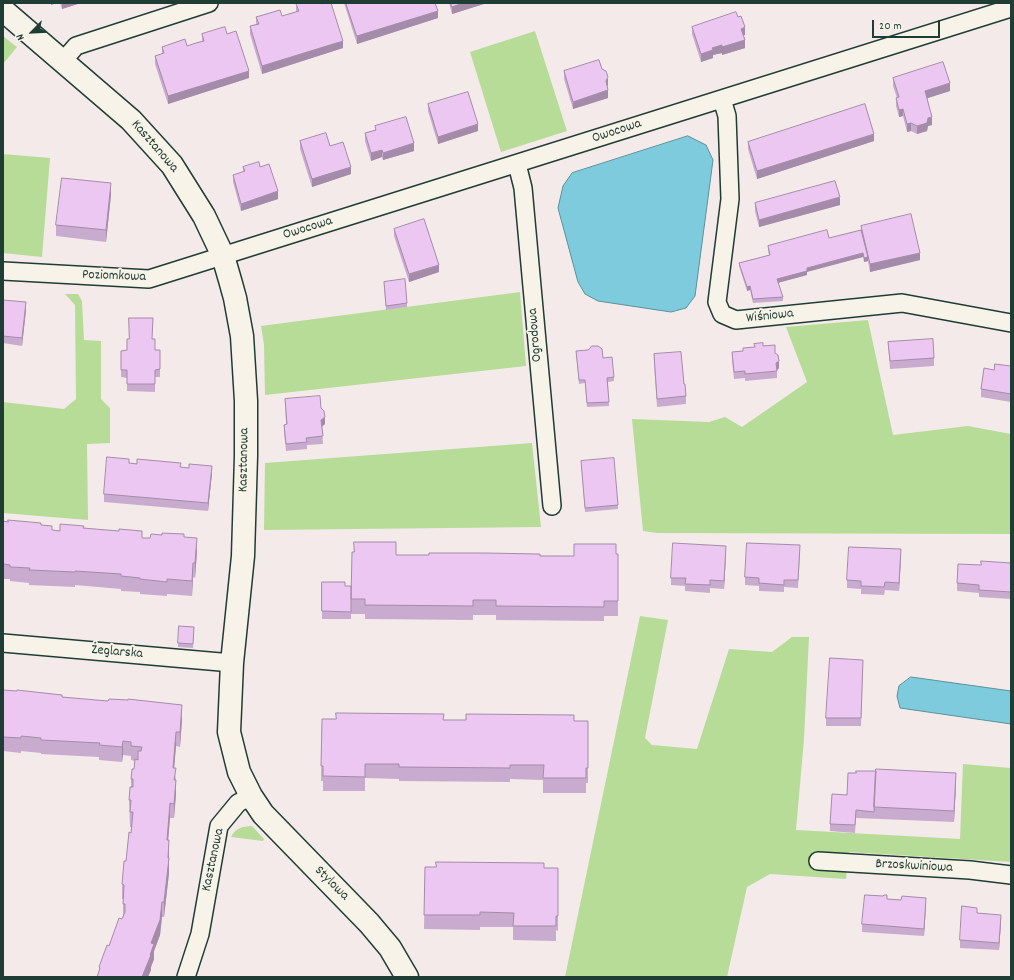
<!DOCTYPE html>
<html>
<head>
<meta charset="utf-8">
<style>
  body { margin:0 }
  #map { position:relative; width:1014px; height:980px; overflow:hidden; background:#f5eaea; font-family:Dekko,sans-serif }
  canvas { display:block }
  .frame { position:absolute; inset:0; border:4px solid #1f3d34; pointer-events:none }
  .north { position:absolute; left:12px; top:12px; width:40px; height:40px; -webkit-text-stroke:3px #f7f3e8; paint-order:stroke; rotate:246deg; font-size:11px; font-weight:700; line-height:16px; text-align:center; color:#1f3d34 }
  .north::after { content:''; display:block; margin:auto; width:14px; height:18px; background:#1f3d34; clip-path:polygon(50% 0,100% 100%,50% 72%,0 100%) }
  .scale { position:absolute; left:872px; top:20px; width:68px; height:18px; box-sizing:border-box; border:2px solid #1f3d34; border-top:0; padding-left:5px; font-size:12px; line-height:14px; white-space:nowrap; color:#1f3d34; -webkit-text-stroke:3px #f7f3e8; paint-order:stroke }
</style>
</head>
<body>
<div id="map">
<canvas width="1014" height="980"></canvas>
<div class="frame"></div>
<div class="north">N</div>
<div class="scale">20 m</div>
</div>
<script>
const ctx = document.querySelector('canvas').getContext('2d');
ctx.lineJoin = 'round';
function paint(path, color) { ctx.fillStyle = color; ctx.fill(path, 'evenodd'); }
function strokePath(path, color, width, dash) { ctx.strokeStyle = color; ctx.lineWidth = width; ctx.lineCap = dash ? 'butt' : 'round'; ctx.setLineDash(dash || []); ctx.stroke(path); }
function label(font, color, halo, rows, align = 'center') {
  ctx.font = font + ' Dekko,sans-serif'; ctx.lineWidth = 4; ctx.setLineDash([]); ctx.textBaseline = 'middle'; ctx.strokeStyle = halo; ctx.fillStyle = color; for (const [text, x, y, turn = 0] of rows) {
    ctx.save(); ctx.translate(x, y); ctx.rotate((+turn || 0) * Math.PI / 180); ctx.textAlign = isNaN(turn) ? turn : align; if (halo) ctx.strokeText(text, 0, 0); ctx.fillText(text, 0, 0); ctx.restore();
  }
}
const green = new Path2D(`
  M535 31 567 131 501 152 470 52Z
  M3 36 17 47 3 64Z
  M3 154 50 158 42 257 3 253Z
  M520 292 526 366 265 395 264 345 261 326Z
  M65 294H78L82 301 84 340 101 341V399L110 408V443L87 444 88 520 3 513V402L64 409 76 399 75 305Z
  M868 320 893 435 968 426 1011 434V534L657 533 643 531 632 419 709 422 725 417 742 427 807 382 786 327Z
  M532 443 541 527 264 530 265 463Z
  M640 616 668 620 645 738 652 745 697 749 729 649 772 652 792 637H809L804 739 796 830 960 839 963 764 1011 768V862L849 852 846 879 770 874 747 887 727 977H565Z
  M252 826 264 839 263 841 231 837C236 827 242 827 252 826Z`);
const water = new Path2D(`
  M688 136 706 145 713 160 695 296 686 308 671 312 598 301 585 294 578 282 558 208 563 186 572 173Z
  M911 677 1011 691V724L900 708 897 696 899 686Z`);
const minor = new Path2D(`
  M63 61 76 46 209 3
  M722 99 727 116 730 199 717 302 722 314 736 320 902 303 1011 323
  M517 164 523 188 552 506
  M3 271 149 279 1011 8
  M3 643 232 663
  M818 861 970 870 1011 875
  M186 977 200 934 219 826 238 803 251 796`);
const tertiary = new Path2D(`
  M3 10 131 120 172 165 204 216 223 256 230 280 235 298 242 336 246 401V456L243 556 232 663 229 732 239 772 251 796 263 814 369 923 390 948 407 977`);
const wall = new Path2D(`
  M60 3H81L62 9Z
  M344 3H435L438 18 357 44Z
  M449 3H487L452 14Z
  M296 4 343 48 262 74 250 34V26L256 24V17L282 16 296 12Z
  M692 27 745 35H744L745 48 722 55V53L713 55V58L701 62 692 34Z
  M202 34H227L249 78 168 104 155 64V56L162 54V47L187 46 202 41Z
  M602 69 608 85 607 86 608 98 573 109 564 79V71Z
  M893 78 950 91 927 98 932 125 928 126 927 131 917 134 911 131 907 132 903 116 899 117 896 106V98H897L893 86Z
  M428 104 478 131 438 144 428 111Z
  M375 126 414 151 383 160 382 157 371 161 365 141V133L375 130Z
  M300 141 330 146 351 174 312 187 300 149Z
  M874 141 757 179 748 149V142Z
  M243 167H260L278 199 241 211 233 182V175L243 172Z
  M111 195 106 242 56 236V225Z
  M755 203 840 205 759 227 755 211Z
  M861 226 920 260 870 272 868 261 864 262 863 257 807 271V275L778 283 783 297V301L753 303 750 290 747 291 739 266V263L769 255 768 250V246L829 238 861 230Z
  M394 229 439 272 409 282 394 236Z
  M384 285 407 303V307L386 310Z
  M3 300 26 310 22 346 3 343Z
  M153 339 155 350H160V377H155V392L127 391V378L121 377V351L127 350Z
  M888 342 934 358V366L890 369Z
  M763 346 775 353 779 368 777 370V378L745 381V378L734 379 732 360V352L743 351Z
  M576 351 614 377V381L608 382 609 406 587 407 585 383 579 384Z
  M654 354 684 384 686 396V404L657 407 654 362Z
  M1011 366V402L981 397V389L994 370Z
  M285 399 321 408 325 424 322 427 323 444 307 445V449L286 451 284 432V425L286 424Z
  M581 461 618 505V509L585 512Z
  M129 463 181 467 212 473 208 511 104 502V494Z
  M3 521 41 525 52 530 60 531 84 528 142 538H150L184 537 197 552 195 578 193 577 192 596 167 594V596L140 594V592L121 591V589L75 585V587L29 585V583L10 581V579H3Z
  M800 553 798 588 784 587V592L759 591V586L745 585V577Z
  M616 554H618V616H604V621L496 620V615H473V620L365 619V614H351V619H322V582L345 586H351L396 555 574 556Z
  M726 554 724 589 710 588V593L685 591V586L671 585V578Z
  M901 557 899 591 885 590 884 595 861 594V589L847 588V580Z
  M1011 563V599L979 597V593L957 591V583L981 565Z
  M194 627 193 648 178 647V643Z
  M863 667 861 726H826V718Z
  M3 690 62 697 182 720 180 747 176 746 174 768 176 780V794L174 818H170L168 840 169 855V873L164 917H162L160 935 154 951V959L151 967V970L148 977H97L99 972V967L123 917V899H122V884L131 833 132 827H130L129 800 131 787V779L134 769 135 761 131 760V756L123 755 122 762 99 760V757L41 754V753L21 751V753L3 751Z
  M322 719 588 721V783H586V793H543V780L510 779V782L399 781V779L365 778V791H323V781H321Z
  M956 784 954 822 856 818 855 833 830 831V824L847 795Z
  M425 867 558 868V931L556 930V941L513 940V927H480V930L424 929Z
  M883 896 887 899 926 905 924 936 862 932V924Z
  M1001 922 999 950 960 948V940Z`);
const shadedWall = new Path2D(`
  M51 3H57L51 5Z
  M62 3H81L62 9Z
  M463 3H487L452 14V7Z
  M438 11V18L357 44V36Z
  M745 27V35L741 36V29Z
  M745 40V48L722 55V47Z
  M343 41V48L262 74V66Z
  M722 45V53L713 55V58L701 62V54L712 48Z
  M249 71V78L168 104V96Z
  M608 77V85L606 88V81Z
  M950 83V91L925 99V91Z
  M608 90V98L573 109V102Z
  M903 109V116L899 117V110Z
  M932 117V125L928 126 927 131 917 134V126L928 118Z
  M911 123V131L907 132V124Z
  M478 124V131L438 144V137Z
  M874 134V141L757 179V171Z
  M414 143V151L383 160V153Z
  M382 150V157L371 161V153Z
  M351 167V174L312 187V179Z
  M111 183V195L106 242V230Z
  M278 191V199L241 211V204Z
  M840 197V205L759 227V220Z
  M863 253V257L807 272V268Z
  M920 253V260L870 272V264Z
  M868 257V261L864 262V258Z
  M439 265V272L409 282V274Z
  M807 271V275L777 283V279Z
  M750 286V290L747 291V287Z
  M26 302V310L22 346V338Z
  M779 361V368L776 371V363Z
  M325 417V424L321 427V420Z
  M212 466V473L208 511V503Z
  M197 538V552L195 578V563Z
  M726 546V554L724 589V581Z
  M901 549V557L899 591V583Z
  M193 563V577L192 596V581Z
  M182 705V720L180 747V732Z
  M176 732V746L173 782V768Z
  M123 741V755L122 762V747Z
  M956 773V784L954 822V811Z
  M176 780V794L174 818V804Z
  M170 803V818L167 854V840Z
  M169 840V863V858V873L164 917V902Z
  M926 898V905L924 936V929Z
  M162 902V917L160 935 154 951V959L151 967V970L148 977H142Z
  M1001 915V922L999 950V943Z`);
const building = new Path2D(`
  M300 3H322V4L324 3H331L343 41 262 66 250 26 259 24 256 17 280 10 282 16 299 11 296 4Z
  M346 3H435L438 11 357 36Z
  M451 3H463L452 7Z
  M736 12 738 17 741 16 745 27 741 29 745 40 722 47V45L712 48 713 50 701 54 692 27Z
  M225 27 227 34 236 31 249 71 168 96 155 56 164 53 162 47 185 39 187 46 196 43 204 41 202 34Z
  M599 60 602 69 606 71 608 77 606 81 608 90 573 102 564 71Z
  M943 62 950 83 925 91 932 117 928 118 927 123 917 126 911 123 907 124 903 109 899 110 896 98 899 97 893 78Z
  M468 92 478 124 438 137 428 104Z
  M865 104 874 134 757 171 748 142Z
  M406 117 414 143 383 153 382 150 371 153 365 133 376 130 375 126Z
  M326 133 330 146 343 142 351 167 312 179 300 141Z
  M259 162 260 167 269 164 278 191 241 204 233 175 245 171 243 167Z
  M62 178 111 183 106 230 56 225Z
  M835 181 840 197 759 220 755 203Z
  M911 214 920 253 870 264 861 226Z
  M424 219 439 265 409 274 394 229Z
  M827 230 829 238 861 230 868 257 864 258 863 253 807 268V271L777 279 783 297 753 299 750 286 747 287 739 263 770 255 768 246Z
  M405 279 407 303 386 306 384 282Z
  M3 300 26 302 22 338 3 336Z
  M129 318H153L152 339H155V350H160V369L155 370V384H127V370H121V351L127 350V339H129Z
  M933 339 934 358 890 361 888 342Z
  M763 343V346L775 345V353L778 355 779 361 776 363 777 371 745 374V371L734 372 732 352 743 351V348L755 347 754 344Z
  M592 346H598L602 349 603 358 612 357 614 377 607 378 609 402 587 403 585 380H579L576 351 588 350Z
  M681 352 684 384H685L686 396 657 399 654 354Z
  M995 364 1011 366V394L981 389 984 368 994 370Z
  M320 396 321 408 324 411 325 417 321 420 323 436 306 438 307 442 286 444 284 425 287 424 285 399Z
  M107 457 129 459V463L137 464V459L181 463 180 467 189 468V464L212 466 208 503 104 494Z
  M614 458 618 505 585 508 581 461Z
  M8 520 41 523V525L52 526V530L60 531V524L84 526 83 528 119 531V529L142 531V538H150L151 534 162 535V533L184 534V537L197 538 195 563H193L192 581 167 579V582L140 579V578L121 576V574L75 571V572L29 570 30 568 10 567V565L3 564V521L8 522Z
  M354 542H396V555H429V553H485L540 554V556H574V544H616V554H618V601H604V607L496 606V600H473V606L365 605V599H351L352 552H354Z
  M673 543 726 546 724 581 710 580V585L685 584 686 578H671Z
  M747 543 800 545 798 580H784V585L759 583V578L745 577Z
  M849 547 901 549 899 583 885 582 884 587 861 586V581L847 580Z
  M981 561 1011 563V592L979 590V585L957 583 958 564 981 565Z
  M322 582H345V586H351V612L322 611Z
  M179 626 194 627 193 644 178 643Z
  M830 658 863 660 861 718H826Z
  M3 690 17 691V690L62 695V697L108 701 109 699 128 700V699L182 705 180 732H176L173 768H176L174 780H176L174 804 170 803 167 840H169L168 858H169L164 902H162L160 920 151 943 154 944 150 955H151L142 977H97L100 968 99 967 107 945 109 946 119 918 122 919 125 912V904H123L124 885 122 884 124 861H126L129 832 131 833 133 812H130L131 800H129L130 787H133V779H131L132 769H134L135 759 138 760V751H141L142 747 131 746V742L123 741 122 747 99 745 100 743 41 740V738L21 736V738L3 737Z
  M336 713 444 714 443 720H466V714L574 715V721H588V768H586V778H543L544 765H510V768L399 767V764H365V777L323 776V766H321L322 719H336Z
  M876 769 956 773 954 811 874 807Z
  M856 771H876L874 812 856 810 855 825 830 824 832 794 847 795 848 773H856Z
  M436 862 544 863V868H558V916H556V926H513L514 913 480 912V915H424L425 867H436Z
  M865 895 883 896 884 895H887V899L901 900 902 896 926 898 924 929 862 924Z
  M962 906 977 908V913L1001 915 999 943 960 940Z`);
const streetNames = [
  ["Owocowa",617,132,-18],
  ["Kasztanowa",154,147,49],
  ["Owocowa",308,229,-17],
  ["Poziomkowa",114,277,2],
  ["Wiśniowa",770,317,-6],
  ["Ogrodowa",536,335,-95],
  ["Kasztanowa",245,460,-89],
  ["Żeglarska",117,653,5],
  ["Kasztanowa",214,860,-78],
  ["Brzoskwiniowa",914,867,3],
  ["Stylowa",331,884,45]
];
paint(green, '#b6dc98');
paint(water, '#7ecbdd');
strokePath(water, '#589299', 1);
strokePath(minor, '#1f3d34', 20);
strokePath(tertiary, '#1f3d34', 25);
strokePath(minor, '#f7f3e8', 17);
strokePath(tertiary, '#f7f3e8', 22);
paint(wall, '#caabd0');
paint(shadedWall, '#a48ba9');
paint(building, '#ebc7f2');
strokePath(building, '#a48ba9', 1);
label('14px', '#1f3d34', '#f7f3e8', streetNames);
</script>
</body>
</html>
